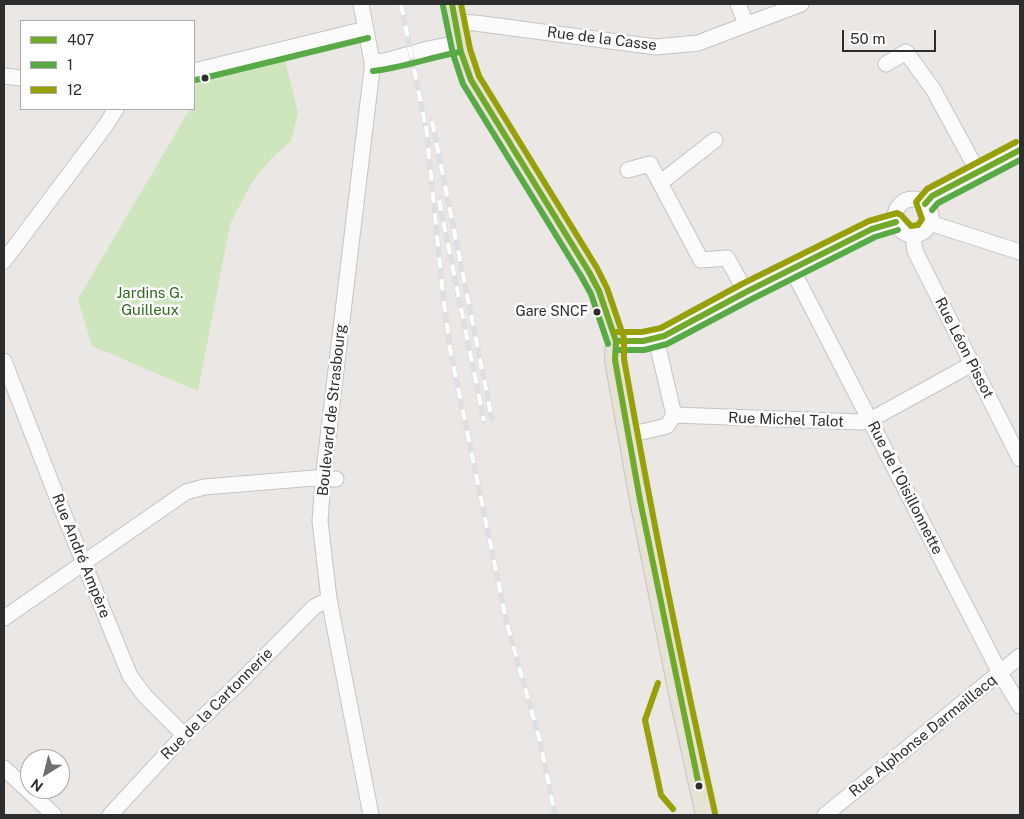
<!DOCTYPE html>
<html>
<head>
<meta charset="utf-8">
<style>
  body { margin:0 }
  #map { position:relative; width:1024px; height:819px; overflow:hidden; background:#eae7e4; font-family:"Public Sans",sans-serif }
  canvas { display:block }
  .frame { position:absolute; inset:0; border:5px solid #2d2d2d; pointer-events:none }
  .legend { position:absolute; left:20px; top:20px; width:175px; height:90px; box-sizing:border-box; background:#fff; border:1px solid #ababab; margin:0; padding:6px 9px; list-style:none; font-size:15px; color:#2d2d2d }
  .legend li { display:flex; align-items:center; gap:10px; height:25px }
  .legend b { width:25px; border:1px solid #ababab }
  .north { position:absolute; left:20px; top:749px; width:50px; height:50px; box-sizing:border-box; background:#fff; border:1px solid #ababab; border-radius:50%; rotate:216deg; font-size:14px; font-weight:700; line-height:20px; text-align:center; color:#2d2d2d }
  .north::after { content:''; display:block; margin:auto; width:18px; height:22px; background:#6f6e6d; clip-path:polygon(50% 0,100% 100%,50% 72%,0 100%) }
  .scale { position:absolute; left:842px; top:30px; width:94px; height:22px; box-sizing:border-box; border:2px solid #2d2d2d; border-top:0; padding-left:6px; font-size:15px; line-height:18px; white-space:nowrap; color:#2d2d2d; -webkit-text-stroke:4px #fff; paint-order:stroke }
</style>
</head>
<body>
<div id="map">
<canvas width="1024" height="819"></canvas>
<div class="frame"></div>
<ul class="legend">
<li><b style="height:6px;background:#6faa2a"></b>407</li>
<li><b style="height:6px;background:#57aa46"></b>1</li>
<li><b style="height:6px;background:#98a009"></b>12</li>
</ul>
<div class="north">N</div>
<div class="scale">50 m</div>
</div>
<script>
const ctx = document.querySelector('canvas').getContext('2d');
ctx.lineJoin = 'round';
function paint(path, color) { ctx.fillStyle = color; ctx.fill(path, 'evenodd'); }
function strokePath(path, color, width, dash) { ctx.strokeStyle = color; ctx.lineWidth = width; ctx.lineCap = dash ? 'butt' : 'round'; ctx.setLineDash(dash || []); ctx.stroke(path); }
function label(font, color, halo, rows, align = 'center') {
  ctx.font = font + ' "Public Sans",sans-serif'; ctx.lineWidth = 5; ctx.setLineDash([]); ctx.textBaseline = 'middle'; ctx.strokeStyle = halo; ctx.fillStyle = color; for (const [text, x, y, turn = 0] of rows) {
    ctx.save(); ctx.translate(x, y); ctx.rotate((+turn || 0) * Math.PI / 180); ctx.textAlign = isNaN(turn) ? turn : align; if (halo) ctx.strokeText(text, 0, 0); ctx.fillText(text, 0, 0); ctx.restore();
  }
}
const green = new Path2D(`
  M285 60 298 113 291 141 272 158 252 182 230 224 198 391 92 346 78 299 190 109H194V85Z`);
const minor = new Path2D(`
  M361 4 372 62V69L323 479 320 521 329 599 371 815
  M738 4 746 24
  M455 22 475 23 656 47 698 43 801 4
  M372 62 385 61 428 49 458 43
  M886 64 906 52 933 89 978 172
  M194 71 366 29
  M4 76 21 78
  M628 170 650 164 701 260 727 258 746 292
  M660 183 715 140
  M895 217a18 18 0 1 1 36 0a18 18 0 1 1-36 0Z
  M925 204 932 196 1020 150
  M930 223 1020 252
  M913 235 915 251 1020 459
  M4 261 106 125 116 109
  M792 269 1000 673 1020 706
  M616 341H643L664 336 746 292 872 229 896 222
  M4 361 58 500 130 676 145 696 184 735
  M674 415 861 422 870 420 972 364
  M629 435 667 426 674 415 656 339
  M4 618 186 492 204 487 314 478 336 479
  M4 768 54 815
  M110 815 184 735 238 684 314 607 329 599
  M825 815 1020 656`);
const major = new Path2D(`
  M452 4C457 31 460 54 471 80L589 272 599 291 616 341 615 360 640 500 679 693 706 815`);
const rail = new Path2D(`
  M401 4 427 134
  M432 121 492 419
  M426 126 442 286 450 349 507 624 540 741 555 815
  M439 200 484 421`);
const bus1 = new Path2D(`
  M452 4 461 52 471 80 589 272 599 291 616 341 615 360 640 500 699 786
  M925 204 932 196 1020 150
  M616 341H643L664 336 746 292 872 229 896 222`);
const bus2 = new Path2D(`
  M443 6 453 54 463 84 581 276 591 294 608 344
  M373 71C402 68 431 57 460 52
  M196 80 368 38
  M932 210 938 203 1020 160
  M616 350H644L667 344 750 300 875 237 898 230`);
const bus3 = new Path2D(`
  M461 4 470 49 479 76 597 268 607 288 624 338V359C651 511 681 662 715 813
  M616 332H642L661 328 742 284 869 221 897 213 901 215 911 226 918 225 922 219 916 202 927 189 1016 142
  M658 683 645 720 661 795 673 809`);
const markers = [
  [205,78,4.5,"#2d2d2d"],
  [597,312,4.5,"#2d2d2d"],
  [699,786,4.5,"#2d2d2d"]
];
const busNames = [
  ["Gare SNCF",588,312]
];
const streetNames = [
  ["Rue de la Casse",602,39,7],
  ["Rue Léon Pissot",964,348,63],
  ["Boulevard de Strasbourg",332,410,-84],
  ["Rue Michel Talot",786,420,2],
  ["Rue de l’Oisillonnette",905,488,63],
  ["Rue André Ampère",81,556,68],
  ["Rue de la Cartonnerie",217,704,-45],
  ["Rue Alphonse Darmaillacq",923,736,-39]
];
const parkNames = [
  ["Jardins G.",150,293],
  ["Guilleux",150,310]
];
paint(green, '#cee5be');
strokePath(minor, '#c4c4c4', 17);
strokePath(major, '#c6c4c3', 22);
strokePath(minor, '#fcfbfb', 15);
strokePath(major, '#e7e2d6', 20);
strokePath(rail, '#dfdee0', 5.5);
strokePath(rail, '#fff', 4, [11]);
strokePath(bus1, '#6faa2a', 6);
strokePath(bus2, '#57aa46', 6);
strokePath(bus3, '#98a009', 6);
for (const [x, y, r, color] of markers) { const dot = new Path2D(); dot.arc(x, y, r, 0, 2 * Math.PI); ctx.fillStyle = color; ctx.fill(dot); strokePath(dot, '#fff', 2); }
label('14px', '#2d2d2d', '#fff', busNames, 'right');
label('15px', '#2d2d2d', '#fff', streetNames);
label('15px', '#2f6a1d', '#fff', parkNames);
</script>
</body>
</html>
